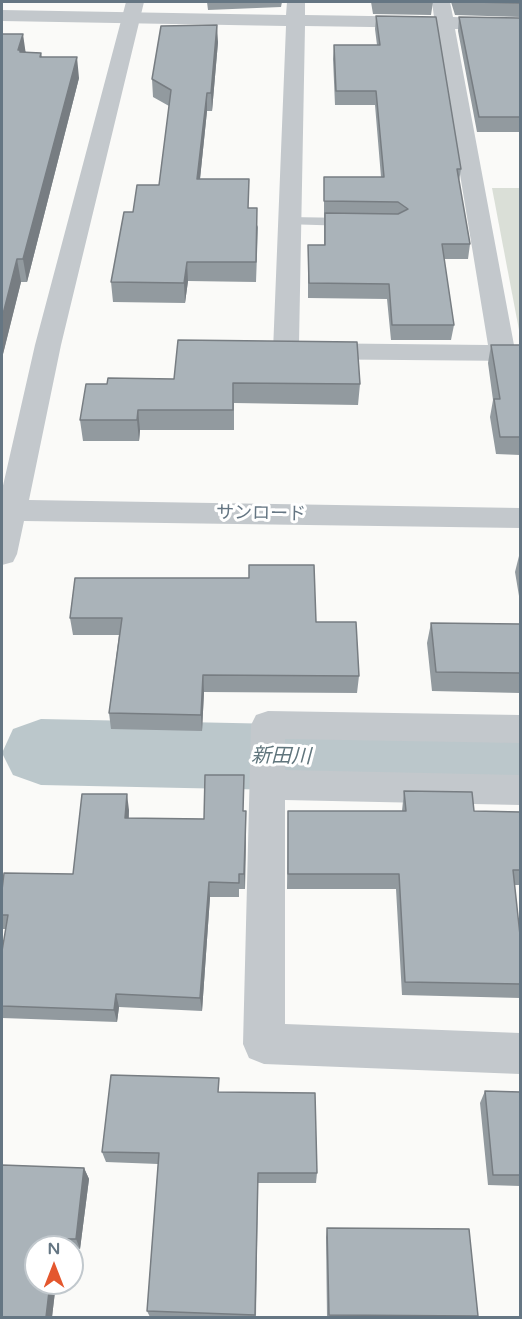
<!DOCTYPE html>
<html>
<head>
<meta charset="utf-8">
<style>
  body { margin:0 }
  #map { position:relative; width:522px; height:1319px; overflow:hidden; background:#fafaf8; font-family:"Varela Round",sans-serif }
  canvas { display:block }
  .frame { position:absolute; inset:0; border:3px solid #657683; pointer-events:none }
  .north { position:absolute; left:24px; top:1235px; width:60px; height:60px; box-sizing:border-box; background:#fff; border:2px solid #c1c8cd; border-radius:50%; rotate:0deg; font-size:16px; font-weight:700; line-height:24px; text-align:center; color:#657683 }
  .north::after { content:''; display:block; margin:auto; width:21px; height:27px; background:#e4572e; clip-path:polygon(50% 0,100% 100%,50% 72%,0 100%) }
</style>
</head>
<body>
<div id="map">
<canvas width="522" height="1319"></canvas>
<div class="frame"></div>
<div class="north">N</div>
</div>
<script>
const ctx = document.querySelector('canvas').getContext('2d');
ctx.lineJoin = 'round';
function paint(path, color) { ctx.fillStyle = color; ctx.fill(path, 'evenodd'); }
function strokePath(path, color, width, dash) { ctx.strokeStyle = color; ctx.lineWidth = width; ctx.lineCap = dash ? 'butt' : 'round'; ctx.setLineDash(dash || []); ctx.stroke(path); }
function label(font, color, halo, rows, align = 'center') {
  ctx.font = font + ' "Varela Round","Noto Sans JP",sans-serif'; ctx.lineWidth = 6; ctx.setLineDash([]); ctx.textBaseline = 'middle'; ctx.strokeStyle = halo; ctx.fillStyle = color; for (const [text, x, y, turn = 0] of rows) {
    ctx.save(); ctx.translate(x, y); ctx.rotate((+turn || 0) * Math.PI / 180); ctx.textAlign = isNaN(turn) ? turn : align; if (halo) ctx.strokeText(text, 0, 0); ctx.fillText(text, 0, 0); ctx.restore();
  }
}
const green = new Path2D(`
  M492 188H520V330H519Z`);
const river = new Path2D(`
  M41 719 520 729V795L41 785 13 775 2 753 13 729Z`);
const service = new Path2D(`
  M289 217 349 218 356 222 349 226 284 224 282 221Z`);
const minor = new Path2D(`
  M287 2H305V15L434 17 432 2H450L453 17 520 19V30L455 29 514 345H520V361L286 359 277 357 273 351 286 26 2 21V10L286 15ZM305 26 436 28 488 345 299 343Z
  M268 711 520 715V743L285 739V770L520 775V805L285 800V1024L520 1033V1074L264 1064 249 1058 243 1044 251 725 256 715Z`);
const tertiary = new Path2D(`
  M126 2H144L61 345 29 500 520 508V528L24 521 17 554 13 562 2 565V490L35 345Z`);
const wall = new Path2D(`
  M207 2H282L281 7 208 10Z
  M371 2H433L431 15 373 14Z
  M451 2H520V17L455 15Z
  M376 16 461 169 459 181 470 244 468 259H444L454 325 451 340H391L387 299 308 298V245H324V177H381L375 105H335L333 59 334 45H377L375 29Z
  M459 17 520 18V132H477L458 31Z
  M2 34 26 52 41 53 42 57 79 78 27 282H21L2 358Z
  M218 42 212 111H207L200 179 249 208 258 227 256 282 188 281 185 303 113 302 111 282 133 212 159 185 169 106 153 97 152 79Z
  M491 345H520V455L496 454 490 417 493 400 488 363Z
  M108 378 360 384 358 405 234 403V430H140L139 441H83L80 420 107 384Z
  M520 552V602L515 572Z
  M75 578 316 622 359 676 357 693 204 692 202 731 111 729 109 713 119 635H73L70 618Z
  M431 623 520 624V693L432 691 427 643Z
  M404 791 474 811 520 812V885H514L520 935V998L402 995 396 889H287L288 811H402Z
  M129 810V818L204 819 246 811 245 889H239V897H210L202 1011 119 1007 117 1022 2 1018V951L6 929H3L2 926V890L73 874Z
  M485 1091 520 1092V1186L488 1185 480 1103Z
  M220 1092 317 1173 316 1183H258L256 1317H150L147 1311 158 1164 106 1162 102 1152Z
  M2 1165 84 1168 89 1179 80 1249 72 1248V1247H36V1283H56L52 1317H2Z
  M327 1228 478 1316 476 1317H327L326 1237Z`);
const shadedWall = new Path2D(`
  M217 25 218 42 212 111 211 93Z
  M23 34 26 55 24 71 18 50Z
  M77 57 79 78 27 282 23 259Z
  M207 93V111L198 198 197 179Z
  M17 259 21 282 2 358V318Z
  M187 262 188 281 185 303 184 283Z
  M138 410 140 430 139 441 137 420Z
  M203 675 204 692 202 731 201 715Z
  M127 794 129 810 127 833 125 818Z
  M246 811V826L245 889 244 874Z
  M209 882 210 897 202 1011 200 998Z
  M116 994 119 1007 117 1022 114 1010Z
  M84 1168 89 1179 80 1249 76 1239Z
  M56 1239 60 1247H55Z
  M50 1283H56L52 1317H46Z`);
const building = new Path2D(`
  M472 2H520V3Z
  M376 16 436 17 461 169H457L470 244H442L454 325H392L389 284 309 283 308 245H325V213L398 214 408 209 398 202 324 201V177H384L376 91H336L334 45H380Z
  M459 17 520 18V117H479Z
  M217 25 211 93H207L197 179H249L248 208H257L256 262H187L184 283 111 282 124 212H133L137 185H159L171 90 152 79 161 26Z
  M2 34H23L18 50H20V52L41 53 40 57H77L23 259H17L2 318Z
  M178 340 357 342 360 384 233 383V410H138L137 420H80L86 384H107L108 378 174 379Z
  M491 345H520V437H500L494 399H500Z
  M249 565H314L316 622H356L359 676 203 675 201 715 109 713 122 618H70L75 578H249Z
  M431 623 520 624V673L436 672Z
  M205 775H244L243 811H246L244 874H239V883L209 882 200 998 116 994 114 1010 2 1006V951L8 915H2V890L4 873 73 874 82 794H127L125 818 204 819Z
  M404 791 472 792 474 811 520 812V870H513L520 935V984L405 982 399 874H288V811H406Z
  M111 1075 219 1078 218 1092 315 1093 317 1173H258L255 1315 147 1311 159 1153 102 1152Z
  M485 1091 520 1092V1175H493Z
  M2 1165 84 1168 76 1239H56L55 1247H36V1283H50L46 1317H2Z
  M327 1228 469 1229 478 1316 329 1315Z`);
const streetNames = [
  ["サンロード",261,514,1]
];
const waterNames = [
  ["新田川",281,757,1]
];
paint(green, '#dadfd7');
paint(river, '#bbc7cb');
paint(service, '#c3c8cc');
paint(minor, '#c3c8cc');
paint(tertiary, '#c3c8cc');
paint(wall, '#929a9f');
paint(shadedWall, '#777d82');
paint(building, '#aab3b9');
strokePath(building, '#777d82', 1.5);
label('18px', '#657683', '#fff', streetNames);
label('italic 20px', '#60757c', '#fff', waterNames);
</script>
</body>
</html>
